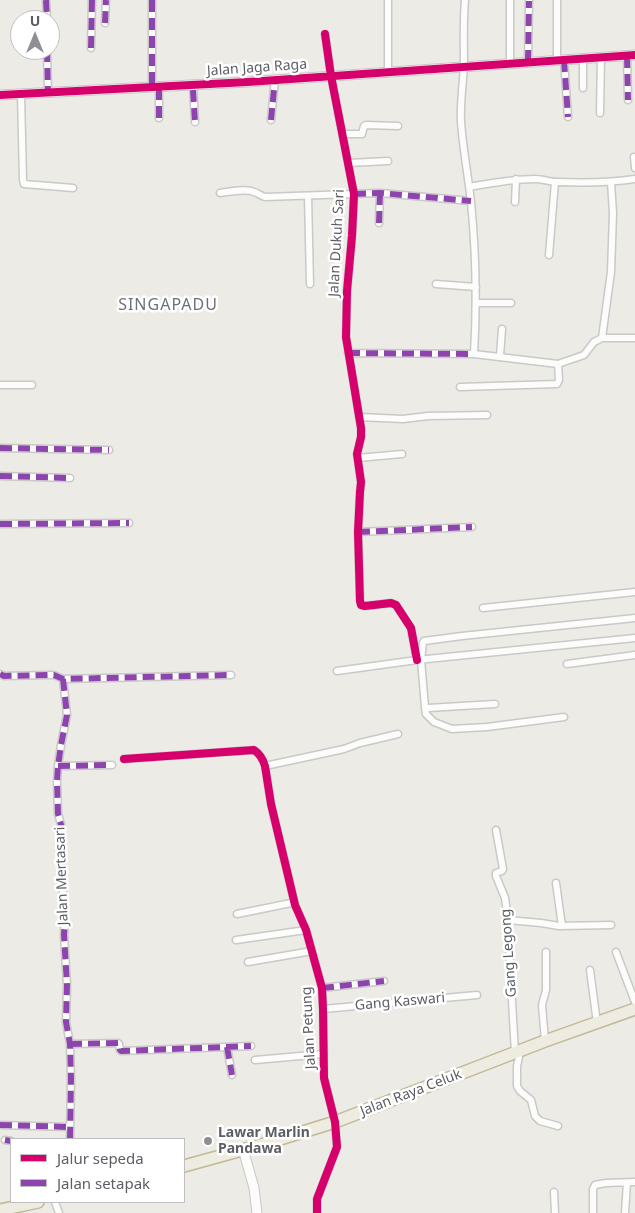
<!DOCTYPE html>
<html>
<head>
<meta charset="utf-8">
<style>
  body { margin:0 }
  #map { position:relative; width:635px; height:1213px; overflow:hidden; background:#ecebe6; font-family:"Noto Sans",sans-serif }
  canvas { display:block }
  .legend { position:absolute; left:10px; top:1138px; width:175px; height:65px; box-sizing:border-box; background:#fff; border:1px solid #bebfc1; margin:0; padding:6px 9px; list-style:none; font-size:15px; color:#5c5e64 }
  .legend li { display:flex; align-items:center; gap:10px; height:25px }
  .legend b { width:25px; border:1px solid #bebfc1 }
  .north { position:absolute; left:10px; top:10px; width:50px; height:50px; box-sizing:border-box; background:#fff; border:1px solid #bebfc1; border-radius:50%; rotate:0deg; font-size:14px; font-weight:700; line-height:20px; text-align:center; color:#5c5e64 }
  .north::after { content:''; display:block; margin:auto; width:18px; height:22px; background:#8e8f92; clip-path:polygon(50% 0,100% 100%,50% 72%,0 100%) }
</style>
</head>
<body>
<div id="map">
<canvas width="635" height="1213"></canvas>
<ul class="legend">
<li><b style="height:6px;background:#d6006c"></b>Jalur sepeda</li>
<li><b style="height:6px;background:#8e44ad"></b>Jalan setapak</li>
</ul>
<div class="north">U</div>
</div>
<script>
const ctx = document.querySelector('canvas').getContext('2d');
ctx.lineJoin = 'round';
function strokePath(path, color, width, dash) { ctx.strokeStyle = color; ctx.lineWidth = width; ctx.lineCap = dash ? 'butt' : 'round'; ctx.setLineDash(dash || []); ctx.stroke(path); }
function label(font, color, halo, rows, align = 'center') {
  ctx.font = font + ' "Noto Sans",sans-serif'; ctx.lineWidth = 5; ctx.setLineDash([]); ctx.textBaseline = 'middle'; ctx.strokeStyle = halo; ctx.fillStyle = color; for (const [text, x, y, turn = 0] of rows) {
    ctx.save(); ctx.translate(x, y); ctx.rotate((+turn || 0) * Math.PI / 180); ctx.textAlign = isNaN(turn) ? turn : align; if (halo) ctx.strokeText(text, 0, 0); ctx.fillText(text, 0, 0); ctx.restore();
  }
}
const street = new Path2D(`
  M46 0 47 20
  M152 0V87
  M465 0C463 22 464 43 464 65 463 84 460 103 461 122 463 149 468 175 471 202 476 253 477 303 474 354
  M105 23 106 0
  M325 34 331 76 354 194 352 236 347 291 346 337 361 428V437L357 454 361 482 360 492 358 532 360 601 361 605 365 606 391 603 396 605 411 628 417 660
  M91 48 92 0
  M47 50 48 93
  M627 56 628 100
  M557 60V0
  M564 60 568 117
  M528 62 529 1
  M510 64V0
  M388 72V0
  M193 84 195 122
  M583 88V58
  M21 94 23 180 24 184 73 188
  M600 113 601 57
  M159 118V86
  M271 120 275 79
  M343 134H362L364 126 366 125 398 126
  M634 157 635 168
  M349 163 388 161
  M469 187C491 183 512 179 535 179 542 179 550 182 558 182 584 183 609 183 635 179
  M220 193C229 192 246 188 254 192 258 193 261 196 265 197L380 193 471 201
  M308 196 310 284
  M515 202 516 179
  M379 223 380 193
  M549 255 555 182
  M436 284 476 287
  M476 303H511
  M602 338 611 272 613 213 611 182
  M348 353 474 354 558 364 584 355 594 342 602 338H635
  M500 356 502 329
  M0 385H32
  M460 387 557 384 559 380 558 364
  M359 417 403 419 428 416 487 415
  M0 448 109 450
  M358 458 402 454
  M0 476 70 478
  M0 524 129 523
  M358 532 472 527
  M483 608 635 592
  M567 664 635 655
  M337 671 417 660 635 638
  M0 674 4 676 48 675H54L63 679 231 675
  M63 679 67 715 61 745 58 766 57 781 58 814 62 828 63 891 65 914 64 935 67 985 66 1022 70 1044 71 1078 70 1139
  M495 704 428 708 425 707 421 660 423 643 424 641 462 636 635 618
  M425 707 426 714 434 722 452 729 487 727 564 717
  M124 759 254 750C260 754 263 759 265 766L271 804 291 888 295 905 306 930 322 988 323 1009 324 1078 335 1122 337 1147 317 1199V1213
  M58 766 112 765
  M265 766 344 749 360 743 398 734
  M496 830 503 869 502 871 496 873V876L505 898 508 920 510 966 515 1053
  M556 883 562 926
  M237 914 291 903 295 905
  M508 920 541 923 559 926 611 925
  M236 940 306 930
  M616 952 635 1002
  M248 962 312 951
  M590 970 597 1023
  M322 988 384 981
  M323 1009 477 995
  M545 1041 542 1005 546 990V952
  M70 1044 118 1043 119 1044 120 1050 121 1051 251 1046
  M227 1047 232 1075
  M518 1052 519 1057 517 1066V1086L520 1091 531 1100 535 1116 540 1121 558 1126
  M255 1060 323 1054
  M0 1125 70 1127
  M5 1140 11 1141
  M554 1192 555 1213
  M55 1202 59 1213
  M593 1213V1189L595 1185 606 1183 635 1182
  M625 1213 627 1183`);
const secondary = new Path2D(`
  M0 95 248 82 635 55
  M243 1149 254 1188 257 1213`);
const highway = new Path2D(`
  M184 1166 264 1144 335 1122 545 1041 635 1009
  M0 1210 38 1202`);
const quiet = new Path2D(`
  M46 0 47 20
  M152 0V87
  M105 23 106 0
  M91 48 92 0
  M47 50 48 93
  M627 56 628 100
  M564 60 568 117
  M528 62 529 1
  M193 90 195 122
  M159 118V86
  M271 120 275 79
  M354 194 380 193 471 201
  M379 223 380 193
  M348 353 474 354
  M0 448 109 450
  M0 476 70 478
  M0 524 129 523
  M358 532 472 527
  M0 674 4 676 48 675H54L63 679 231 675
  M63 679 67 715 61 745 58 766 57 781 58 814 62 828 63 891 65 914 64 935 67 985 66 1022 70 1044 71 1078 70 1139
  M58 766 112 765
  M322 988 384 981
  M70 1044 118 1043 119 1044 120 1050 121 1051 251 1046
  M227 1047 232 1075
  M0 1125 70 1127
  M5 1140 11 1141`);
const cycleway = new Path2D(`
  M325 34 331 76 354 194 352 236 347 291 346 337 361 428V437L357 454 361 482 360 492 358 532 360 601 361 605 365 606 391 603 396 605 411 628 417 660
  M0 95 248 82 635 55
  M124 759 254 750C260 754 263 759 265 766L271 804 291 888 295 905 306 930 322 988 323 1009 324 1078 335 1122 337 1147 317 1199V1213`);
const markers = [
  [208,1141,5,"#8e8f92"]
];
const streetNames = [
  ["Jalan Jaga Raga",257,68,-4],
  ["Jalan Dukuh Sari",337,243,-87],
  ["Jalan Mertasari",62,876,-92],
  ["Gang Legong",509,953,-94],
  ["Gang Kaswari",400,1002,-5],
  ["Jalan Petung",309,1028,-93],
  ["Jalan Raya Celuk",411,1093,-21]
];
const poiNames = [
  ["Lawar Marlin",218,1133],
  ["Pandawa",218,1149]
];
const quarterNames = [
  ["SINGAPADU",168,305]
];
strokePath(street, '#c8c9c8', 9);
strokePath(secondary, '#c7c8c6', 11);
strokePath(highway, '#c1b996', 14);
strokePath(street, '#fcfcfb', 6);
strokePath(secondary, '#fcfcfb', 9);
strokePath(highway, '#eeece1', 11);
strokePath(quiet, '#8e44ad', 6, [12, 6]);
strokePath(cycleway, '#d6006c', 8);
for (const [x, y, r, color] of markers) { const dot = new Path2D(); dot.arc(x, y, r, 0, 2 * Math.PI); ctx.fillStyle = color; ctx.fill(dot); strokePath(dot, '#fff', 2); }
label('14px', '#5c5e64', '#fff', streetNames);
label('bold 14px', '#5c5e64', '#fff', poiNames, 'left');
ctx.letterSpacing = '1px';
label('16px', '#6d7076', '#fff', quarterNames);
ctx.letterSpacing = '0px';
</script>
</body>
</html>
